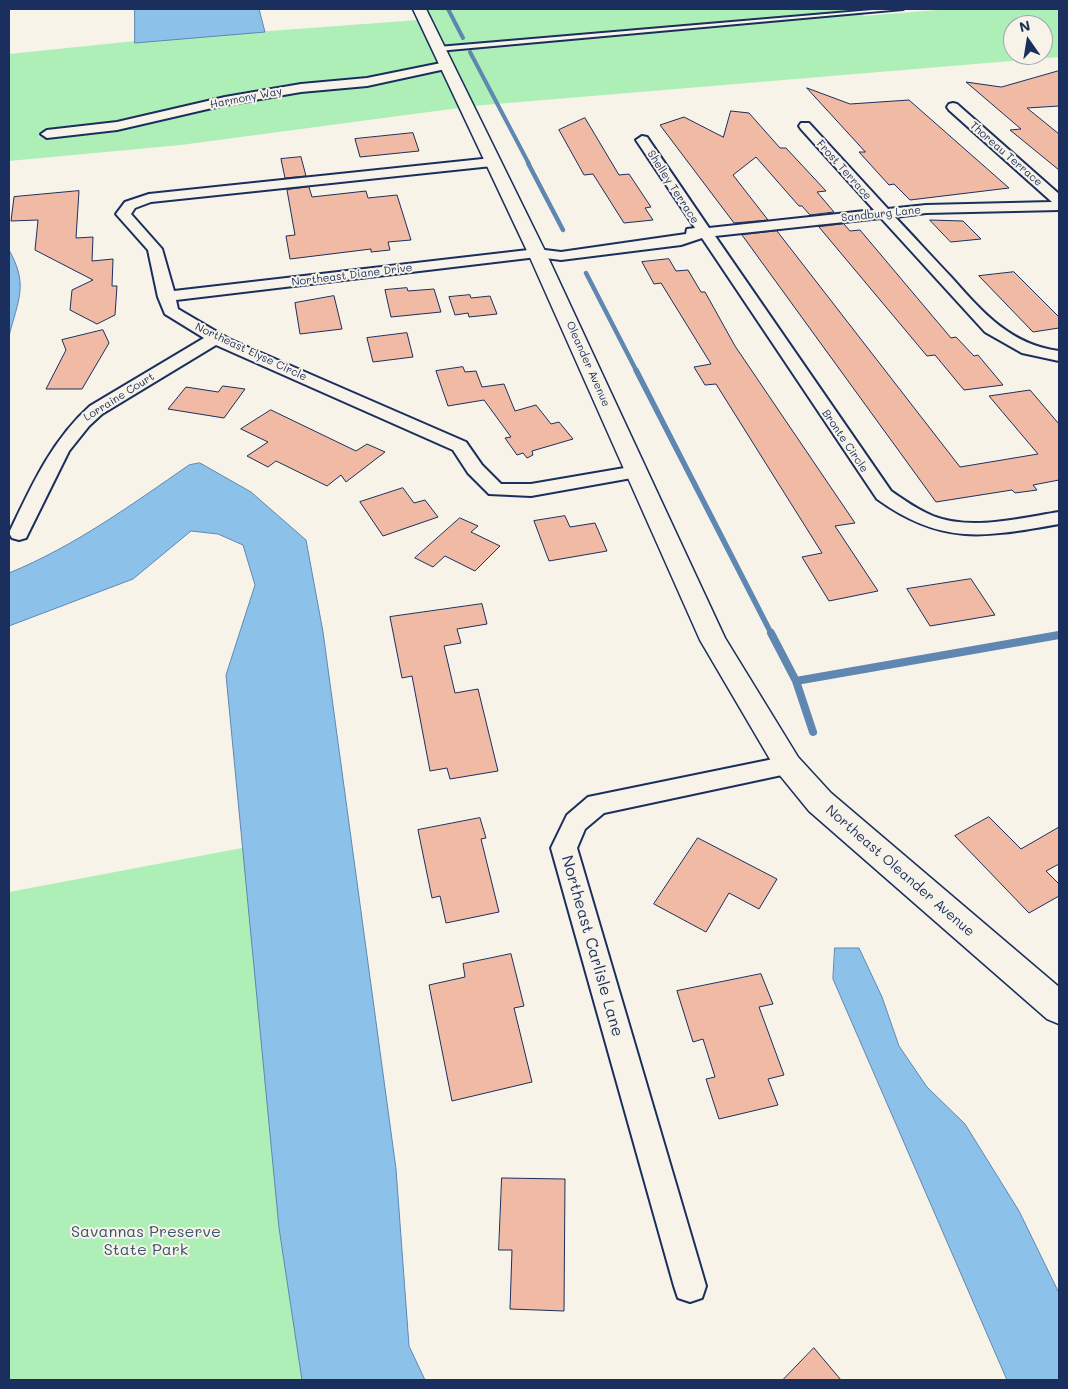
<!DOCTYPE html>
<html>
<head>
<meta charset="utf-8">
<style>
  body { margin:0 }
  #map { position:relative; width:1068px; height:1389px; overflow:hidden; background:#f7f3e8; font-family:Mali,sans-serif }
  canvas { display:block }
  .frame { position:absolute; inset:0; border:10px solid #1b2f5e; pointer-events:none }
  .north { position:absolute; left:1003px; top:15px; width:50px; height:50px; box-sizing:border-box; background:#f7f3e8; border:1px solid #9fa5b1; border-radius:50%; rotate:347deg; font-size:14px; font-weight:700; line-height:20px; text-align:center; color:#1b2f5e }
  .north::after { content:''; display:block; margin:auto; width:18px; height:22px; background:#1b2f5e; clip-path:polygon(50% 0,100% 100%,50% 72%,0 100%) }
</style>
</head>
<body>
<div id="map">
<canvas width="1068" height="1389"></canvas>
<div class="frame"></div>
<div class="north">N</div>
</div>
<script>
const ctx = document.querySelector('canvas').getContext('2d');
ctx.lineJoin = 'round';
function paint(path, color) { ctx.fillStyle = color; ctx.fill(path, 'evenodd'); }
function strokePath(path, color, width, dash) { ctx.strokeStyle = color; ctx.lineWidth = width; ctx.lineCap = dash ? 'butt' : 'round'; ctx.setLineDash(dash || []); ctx.stroke(path); }
function label(font, color, halo, rows, align = 'center') {
  ctx.font = font + ' Mali,sans-serif'; ctx.lineWidth = 4; ctx.setLineDash([]); ctx.textBaseline = 'middle'; ctx.strokeStyle = halo; ctx.fillStyle = color; for (const [text, x, y, turn = 0] of rows) {
    ctx.save(); ctx.translate(x, y); ctx.rotate((+turn || 0) * Math.PI / 180); ctx.textAlign = isNaN(turn) ? turn : align; if (halo) ctx.strokeText(text, 0, 0); ctx.fillText(text, 0, 0); ctx.restore();
  }
}
const green = new Path2D(`
  M425 9H857L864 16 949 9H1059V57L472 106ZM1013 25H1043V55H1013Z
  M418 20 439 65 116 123 40 131 39 137 117 129 227 104 302 91 370 85 441 70 459 108 181 145 9 161V54L135 41Z
  M258 845 340 1380H9V892Z`);
const water = new Path2D(`
  M135 9H259L265 32 135 43Z
  M9 250C29 285 18 300 9 336Z
  M200 463 251 492 306 540 323 632 396 1169 409 1346 425 1380H302L279 1228 226 675 255 585 243 545 218 534 191 531 133 579 9 626V573C75 546 131 505 189 465Z
  M835 948H859L882 997 899 1046 927 1087 965 1124 1019 1211 1059 1293V1380H1007L833 979Z`);
const streamFar3 = new Path2D(`
  M448 9 463 38
  M470 52 529 164`);
const streamFar2 = new Path2D(`
  M528 163 563 230
  M586 273 637 372`);
const streamFar1 = new Path2D(`
  M636 370 772 635`);
const stream = new Path2D(`
  M771 633 796 681 813 732
  M796 681 1059 635`);
const building = new Path2D(`
  M1059 71V106L1027 108 1059 134V170L1010 130 1021 129 966 82 1001 87Z
  M807 88 850 104 909 100 1009 188 910 200 894 184 889 185 859 152H865Z
  M731 111 749 113 780 148H786L826 191 817 192 834 212 810 215 802 206H799L756 157 733 175 768 220 734 223 660 125 684 117 723 137Z
  M585 118 619 175 629 174 651 207 645 208 653 220 624 223 593 174 584 175 559 130Z
  M413 133 419 151 360 157 355 139Z
  M301 157 306 176 285 178 281 159Z
  M309 187 312 197 366 191 368 198 397 195 411 240 388 242 390 250 371 252V249L290 259 286 236 295 235 287 190Z
  M79 191 76 238 93 237 92 261 113 259 112 286H117L115 315 97 324 70 310 72 290 93 280 35 250 38 220 11 221 14 197Z
  M930 220 963 221 981 239 951 242Z
  M844 224 850 231 860 230 951 338 956 337 974 356 978 355 1003 385 964 390 935 355 927 356 819 227Z
  M777 231 960 467 1038 454 989 396 1030 390 1059 424V480L1033 485 1037 490 1015 493 1012 490 936 502 742 235Z
  M669 259 676 271 688 270 701 292H705L735 346 855 523 835 526 878 591 829 601 802 557 822 553 716 384 705 385 694 367 711 364 661 283 654 284 642 262Z
  M1014 272 1059 317V328L1033 332 979 276Z
  M407 288 408 291 434 289 441 312 391 317 385 290Z
  M470 295 471 298 490 296 497 314 469 317 468 313 455 315 449 297Z
  M334 296 342 329 300 334 295 303Z
  M103 330 109 343 82 389H46L66 350 62 340Z
  M407 333 413 357 373 362 367 338Z
  M463 367 465 372 476 371 482 387 504 384 515 411 536 405 551 424 559 422 573 439 532 451 533 455 527 458 523 453 517 455 505 438 511 437 484 400 448 406 436 371Z
  M223 386 245 389 224 418 168 409 186 387 218 392Z
  M271 410 356 451 367 444 385 452 346 482 341 475 327 486 276 461 268 467 247 456 268 442 241 429Z
  M403 488 414 503 425 500 438 517 383 536 360 502Z
  M565 516 570 527 595 523 607 551 549 561 534 521Z
  M460 518 478 526 471 532 500 546 475 571 445 556 433 567 415 558Z
  M971 579 995 615 930 626 907 589Z
  M482 604 487 624 457 629 461 643 444 646 455 693 478 689 498 771 450 779 447 768 430 771 412 676 402 678 390 617Z
  M989 817 1021 849 1059 827V864L1046 871 1059 884V896L1029 913 955 836Z
  M480 818 486 838 481 839 499 912 446 923 440 896 432 898 418 830Z
  M698 838 777 879 759 909 729 893 706 932 654 904Z
  M511 954 524 1006 514 1008 532 1082 452 1101 429 985 465 977 463 964Z
  M761 974 773 1004 759 1007 784 1075 768 1079 778 1105 719 1119 706 1079 715 1077 703 1039 693 1042 677 991Z
  M502 1178 565 1179 564 1311 510 1309 512 1250H499Z
  M814 1348 841 1380H783Z`);
const lane = new Path2D(`
  M884 9H903L438 51 435 49 438 47Z`);
const street = new Path2D(`
  M446 62 450 64V68L367 86 301 92 225 105 117 130 47 138 41 134 47 130 117 122 225 97 301 84 367 78Z
  M953 103 957 104 1059 194V210L926 213 895 217C914 237 933 258 952 278 983 313 1011 345 1059 351V361L1022 353 985 332 881 218 715 236 891 491C904 500 918 510 933 516 972 531 1020 518 1059 512V524C985 537 942 546 877 499L702 238 681 245 561 260 537 257 176 300 178 309 229 339 466 442 482 465 501 484H531L636 466 643 468 645 472 643 476 531 496 489 494 468 473 453 450 216 345 102 414 89 426 69 451 26 538 19 540 12 538 9 533C31 487 51 441 90 406L204 338 165 314 158 297 148 250 116 214 125 202 149 194 492 158 499 162 492 166 151 202 135 208 131 214 162 249 174 291 537 249 561 252 686 234 687 229 695 228 636 140 642 136 647 137 709 228 874 210 801 129 799 126 801 123H809L888 209 926 205 1052 202 949 110 947 107 949 104Z
  M788 756 796 758 800 765 796 772 604 813 585 829 577 848 706 1286 702 1298 690 1302 678 1298 674 1286 551 848 567 815 588 797Z`);
const secondary = new Path2D(`
  M413 9H426L546 253 725 638 798 757 831 793 1059 987V1024L1047 1019 809 811 778 773 700 640 528 253Z`);
const farStreetnames = [
  ["Harmony Way",246,98,-11],
  ["Thoreau Terrace",1006,154,41],
  ["Frost Terrace",844,170,48],
  ["Shelley Terrace",673,187,57],
  ["Sandburg Lane",881,214,-6],
  ["Northeast Diane Drive",352,275,-7],
  ["Northeast Elyse Circle",251,352,25],
  ["Oleander Avenue",588,364,66],
  ["Lorraine Court",119,397,-32],
  ["Bronte Circle",845,441,56]
];
const streetNames = [
  ["Northeast Oleander Avenue",900,871,41]
];
const nearStreetnames = [
  ["Northeast Carlisle Lane",592,946,74]
];
const nearParknames = [
  ["Savannas Preserve",146,1232],
  ["State Park",146,1250]
];
paint(green, '#aeefb8');
paint(water, '#8cc1ea');
strokePath(water, '#5f87b2', 1);
strokePath(streamFar3, '#5f87b2', 4);
strokePath(streamFar2, '#5f87b2', 4.5);
strokePath(streamFar1, '#5f87b2', 5.5);
strokePath(stream, '#5f87b2', 8);
paint(building, '#f0baa4');
strokePath(building, '#1b2f5e', 1);
strokePath(lane, '#1b2f5e', 4);
strokePath(street, '#1b2f5e', 4);
strokePath(secondary, '#1b2f5e', 3);
paint(lane, '#f7f3e8');
paint(street, '#f7f3e8');
paint(secondary, '#f7f3e8');
label('11px', '#1b2f5e', '#f7f3e8', farStreetnames);
label('14px', '#1b2f5e', '#f7f3e8', streetNames);
label('16px', '#1b2f5e', '#f7f3e8', nearStreetnames);
label('16px', '#385570', '#f7f3e8', nearParknames);
</script>
</body>
</html>
